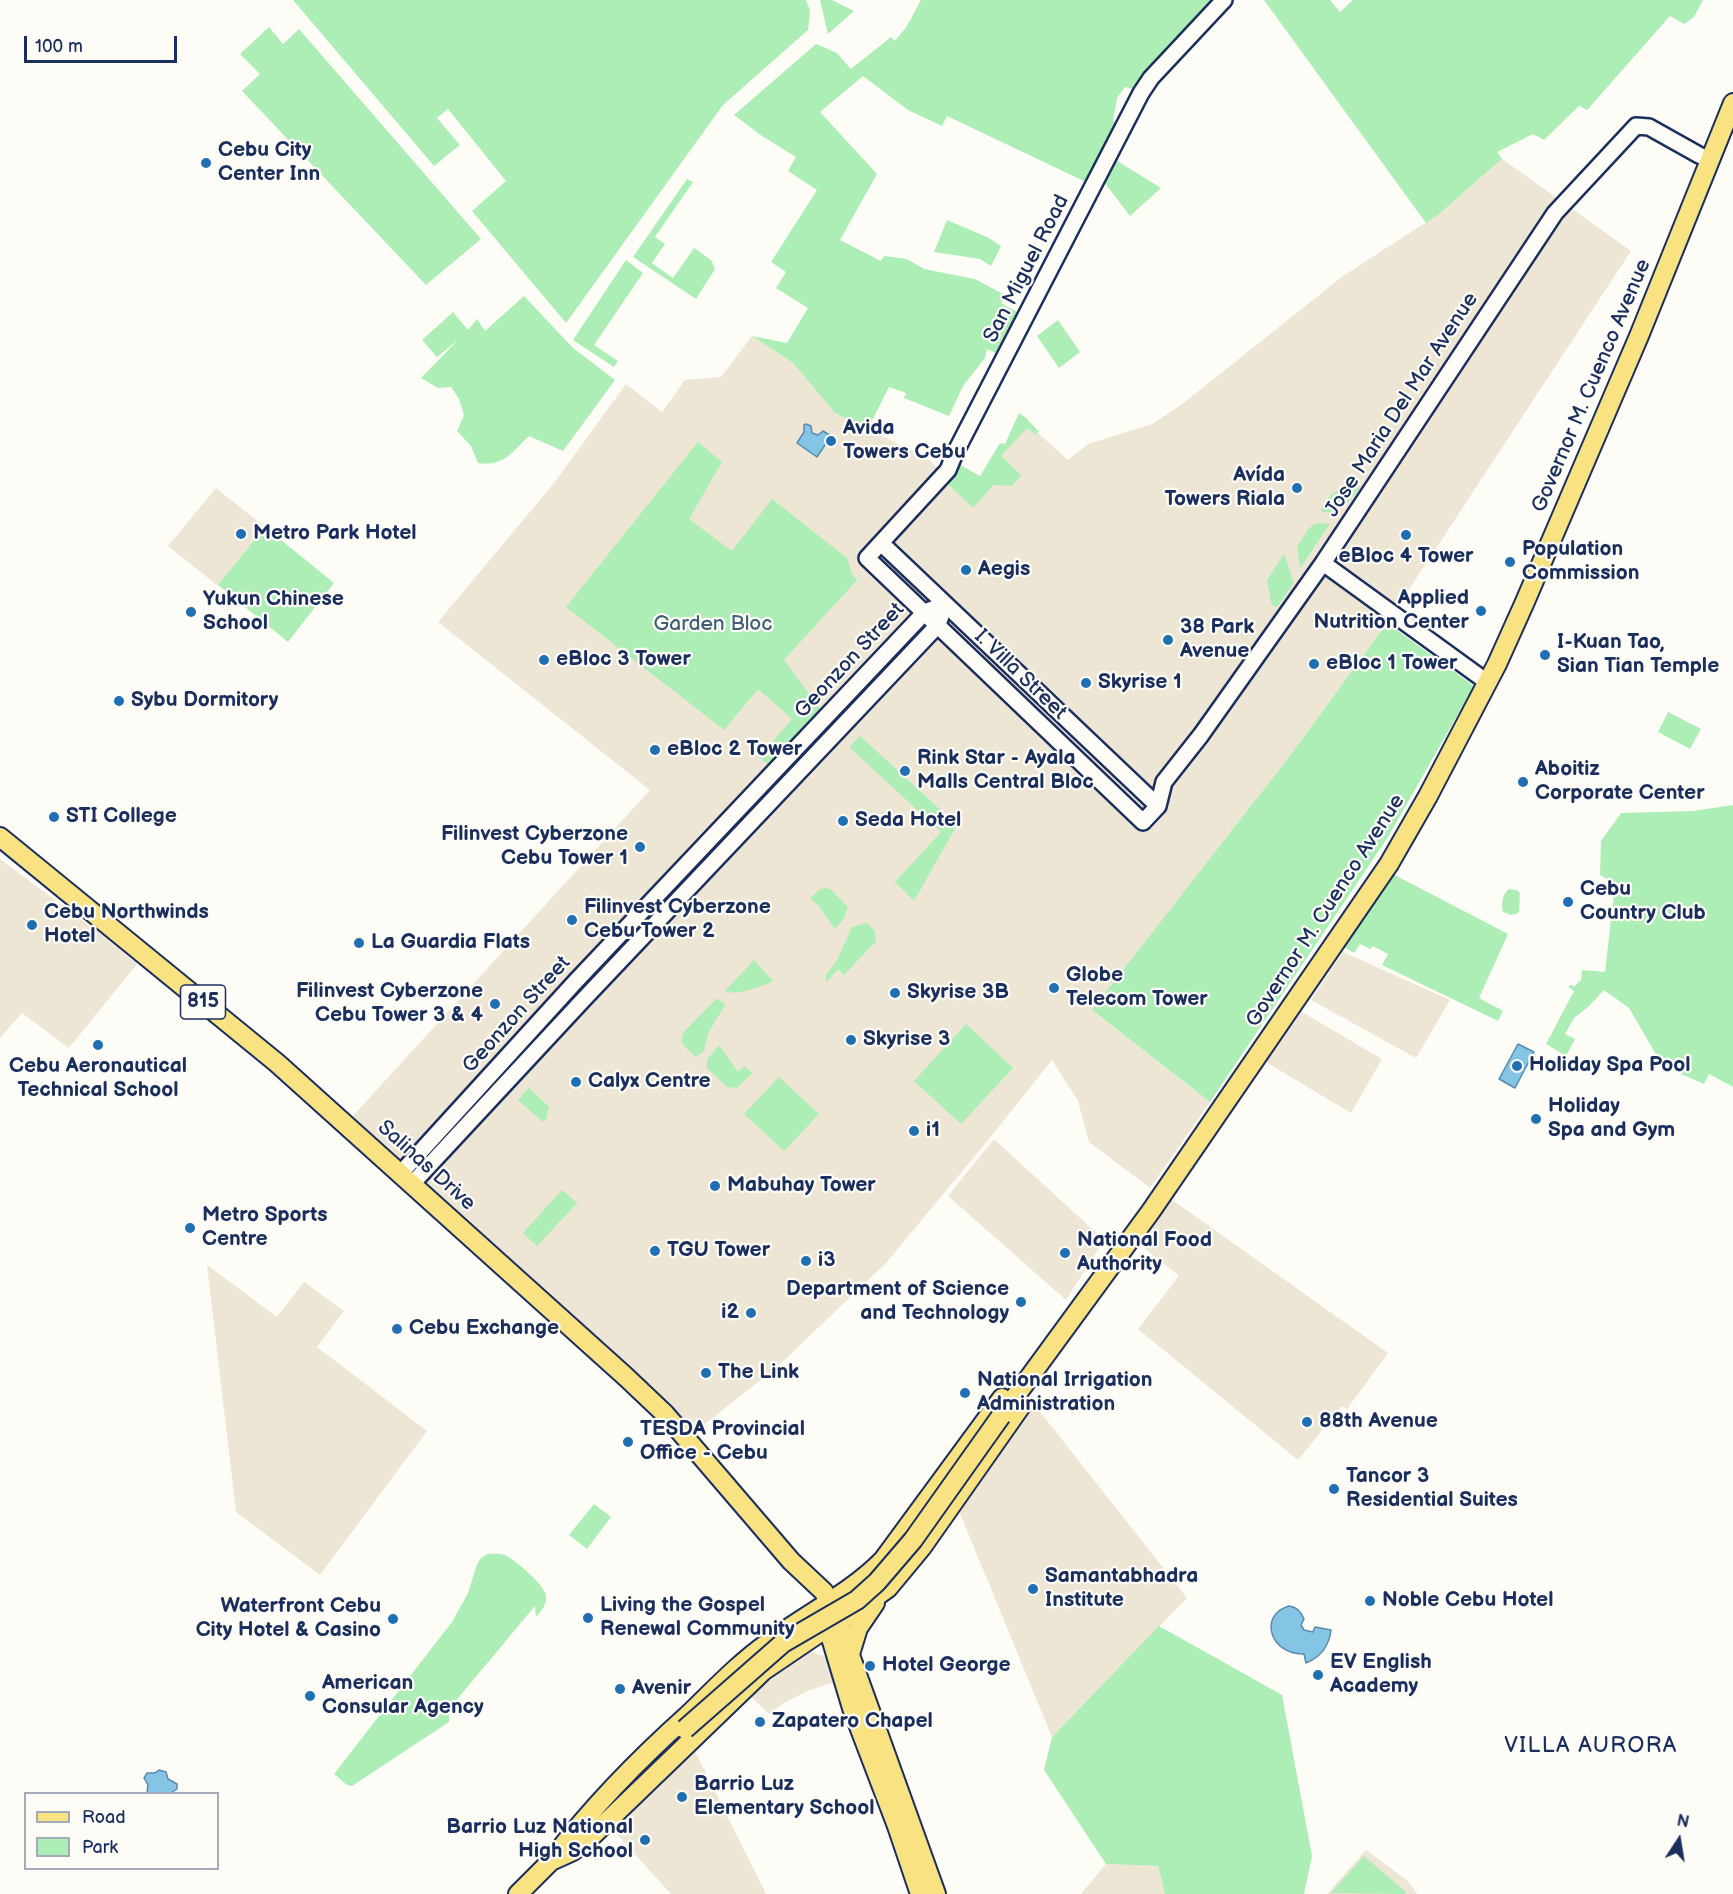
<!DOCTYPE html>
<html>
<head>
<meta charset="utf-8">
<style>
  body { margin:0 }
  #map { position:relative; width:1733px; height:1894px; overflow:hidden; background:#fdfcf7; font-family:"Balsamiq Sans",sans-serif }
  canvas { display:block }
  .legend { position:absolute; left:24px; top:1792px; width:195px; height:78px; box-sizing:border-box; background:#fdfcf7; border:2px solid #a3aaba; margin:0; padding:8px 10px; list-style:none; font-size:18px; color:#1b2f5e }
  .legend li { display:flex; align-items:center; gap:12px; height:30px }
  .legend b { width:30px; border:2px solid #a3aaba }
  .north { position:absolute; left:1649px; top:1810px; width:60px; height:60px; -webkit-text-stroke:4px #fdfcf7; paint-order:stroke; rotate:12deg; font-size:16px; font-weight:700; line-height:24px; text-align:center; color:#1b2f5e }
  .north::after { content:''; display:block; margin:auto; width:21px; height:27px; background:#1b2f5e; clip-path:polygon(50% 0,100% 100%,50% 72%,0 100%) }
  .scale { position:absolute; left:24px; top:36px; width:153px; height:27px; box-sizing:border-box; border:3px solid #1b2f5e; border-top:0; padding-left:8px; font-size:18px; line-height:21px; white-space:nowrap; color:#1b2f5e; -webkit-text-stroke:4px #fdfcf7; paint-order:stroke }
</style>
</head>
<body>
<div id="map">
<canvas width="1733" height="1894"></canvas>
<ul class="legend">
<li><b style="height:8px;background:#f8e281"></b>Road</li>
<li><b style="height:16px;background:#adeeb7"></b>Park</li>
</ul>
<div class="north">N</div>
<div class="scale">100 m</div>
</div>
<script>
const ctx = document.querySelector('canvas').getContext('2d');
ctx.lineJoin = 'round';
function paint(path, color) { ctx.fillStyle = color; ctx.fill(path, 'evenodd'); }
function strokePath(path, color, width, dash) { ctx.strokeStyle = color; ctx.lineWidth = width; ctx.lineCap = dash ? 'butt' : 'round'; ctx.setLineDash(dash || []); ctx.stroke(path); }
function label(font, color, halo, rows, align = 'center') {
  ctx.font = font + ' "Balsamiq Sans",sans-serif'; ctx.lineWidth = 4.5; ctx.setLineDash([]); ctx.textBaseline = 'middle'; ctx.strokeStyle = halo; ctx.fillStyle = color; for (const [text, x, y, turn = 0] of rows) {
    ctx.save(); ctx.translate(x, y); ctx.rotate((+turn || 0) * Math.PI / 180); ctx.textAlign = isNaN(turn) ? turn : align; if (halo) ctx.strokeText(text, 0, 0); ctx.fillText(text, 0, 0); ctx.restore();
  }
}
const built = new Path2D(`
  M1502 159 1631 251 1387 623 1289 757 1093 1011 1210 1102 1150 1188 1089 1142 1078 1101 1052 1060 989 1139 886 1263 776 1368 696 1431 605 1346 352 1117 650 790 438 622 554 483 626 384 662 412 685 380 721 377 752 336 793 363 835 413 927 458 966 494 1028 424 1068 460 1088 444 1152 424 1181 405 1343 276 1439 214Z
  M216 488 265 527 218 586 168 546Z
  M0 859 99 933 137 964 69 1048 22 1013 0 1038Z
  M1343 952 1450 1000 1416 1058 1311 1000Z
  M1302 1012 1382 1059 1351 1113 1266 1062Z
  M994 1139 1104 1240 1066 1300 948 1196Z
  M1171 1199 1388 1353 1347 1409 1342 1406 1298 1460 1138 1329 1179 1276 1138 1243Z
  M207 1265 277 1317 304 1282 344 1311 317 1347 427 1431 320 1575 236 1512Z
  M1033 1403 1187 1598 1052 1737 959 1511Z
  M812 1652 830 1658 838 1681 807 1691 784 1703 769 1714 750 1696 797 1655Z
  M694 1749 766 1894H671L613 1830Z
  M1366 1850 1408 1881 1417 1894H1327Z
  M1106 1864 1158 1866 1165 1894H1081Z`);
const green = new Path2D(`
  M293 0H806L810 10 808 30 723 105 566 323 472 211 506 181 448 109 437 118 460 145 434 166Z
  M820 0H832L854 11 828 34Z
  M921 0H1220L1137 90 1125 87 1117 98 1113 121 1122 123 1088 183 947 116 942 126 908 110 863 76 820 112 877 174 840 240 881 261 884 256 907 259 924 269 975 279 1005 295 1001 303 1021 314 1000 355 987 349 985 358 963 386 949 416 904 398 906 393 889 387 868 429 835 413 793 363 752 336 787 343 808 308 776 288 786 272 771 262 817 190 788 171 796 157 762 136 734 115 816 44 837 53 851 69 891 37 895 41 907 26Z
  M1264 0H1330L1340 12 1353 0H1703L1694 17 1684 24 1670 16 1587 110 1579 106 1544 140 1533 134 1497 152 1502 159 1439 214 1426 223Z
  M269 27 283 44 299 29 481 239 426 285 242 91 260 74 240 54Z
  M1114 159 1161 188 1130 216 1104 182Z
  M687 179 693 182 655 237 665 244 652 263 673 278 694 248 711 260 715 269 696 299 633 257Z
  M947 220 989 238 1001 246 991 266 980 259 934 252Z
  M626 260 643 273 594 345 618 361 614 367 573 340Z
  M524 296 573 348 615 380 563 451 529 436C512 452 504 467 478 463L471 446 457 431 464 415 459 399 451 387 438 388 421 378 458 340 437 357 422 340 453 312 468 330 477 319 485 331Z
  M1058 320 1080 352 1059 368 1037 336Z
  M1019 413 1025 417 1039 432 1035 434 1027 428 1001 456 1021 475 1012 486 993 485 973 508 948 484 957 463 980 476 1000 443 1005 444Z
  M698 442 722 462 689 519 732 551 772 499 847 558 852 574 857 580 784 660 822 711 770 766 759 757 792 719 758 689 724 730 566 607Z
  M1347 486 1361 487C1350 499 1342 516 1323 512L1321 510C1326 498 1335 490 1347 486Z
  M1317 523 1330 524 1300 568 1297 547 1309 528Z
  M265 527 334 583 288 642 218 585Z
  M1284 554 1294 583 1277 607 1273 606 1271 602 1267 580Z
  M1387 623 1474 686 1388 837 1210 1102 1092 1010 1289 757Z
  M1668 712 1701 729 1690 749 1658 732Z
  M860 736 957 825 914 901 895 882 941 832 849 747Z
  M1733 805V1087L1709 1074 1704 1084 1667 1068 1666 1063H1661L1629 1008 1604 990 1589 1006 1574 1018 1565 1034 1575 1039 1566 1056 1546 1044 1574 991 1568 987 1570 985 1575 986 1579 981H1581L1582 970 1605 972 1615 884 1600 875 1601 841 1621 813 1693 811Z
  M1389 872 1508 934 1479 998 1503 1011 1498 1021 1382 965 1388 954 1373 946 1370 949 1360 944 1354 953 1341 945Z
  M825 888 830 889 848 907 845 917 835 929 818 905 810 898 819 890Z
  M1509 889 1517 890 1520 893 1519 912 1516 914 1511 915 1503 912C1501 905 1502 894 1509 889Z
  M867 923 875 931 876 941 844 975 838 969 826 983V975L836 962 852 927Z
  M754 960 773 981 770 983C758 987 736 996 725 991Z
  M717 998 725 1005 708 1033 704 1051 695 1057 681 1042 683 1033Z
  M966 1024 1013 1068 961 1124 914 1081Z
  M719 1045 738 1072 744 1066 752 1073 737 1088 727 1087 707 1068V1059Z
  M779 1077 819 1114 784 1151 744 1114Z
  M529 1088 549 1107 546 1119 543 1122 518 1100Z
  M562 1190 577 1203 537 1246 523 1233Z
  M594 1504 611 1517 587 1549 569 1535Z
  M488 1554C494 1554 501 1553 507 1556 517 1562 545 1585 546 1596 547 1605 541 1611 536 1617L535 1606 449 1709V1722L352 1786 347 1785 334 1774 452 1622 468 1593 477 1564 481 1558Z
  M1159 1626 1282 1695 1312 1856 1304 1894H1165L1158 1866 1106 1864 1044 1770 1052 1737Z
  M1364 1856 1406 1892 1404 1894 1331 1893Z`);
const water = new Path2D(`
  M806 424 811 426 812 433 818 435 823 431 831 436 817 457 797 443 804 432V425Z
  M1518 1044 1534 1052 1515 1088 1499 1079Z
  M1289 1606C1297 1607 1301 1611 1304 1619L1301 1625 1304 1630 1313 1632 1315 1627 1331 1630C1329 1646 1321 1657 1306 1663L1304 1654C1270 1655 1258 1615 1289 1606Z
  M159 1770 166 1772 168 1779 177 1784V1789L171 1793H147L148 1785 144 1778 147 1773H155Z`);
const minor = new Path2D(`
  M1224 0 1151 78 1141 93 955 453 948 470 867 558 1143 822 1158 806 1164 782 1201 735 1323 563 1555 213 1636 126 1649 127 1699 155 1710 160
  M881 543 1158 806
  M1323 563 1487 682
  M400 1174 576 981 925 612 945 604
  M412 1184 583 1000 938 625 941 616`);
const major = new Path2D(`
  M0 837 277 1063 626 1377 665 1414 791 1561 824 1592 841 1630 936 1894
  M1001 1416 1151 1211 1389 864 1428 796 1497 664 1524 604 1639 336 1733 103
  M828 1628 852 1708 897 1826 920 1894
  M850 1654 858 1628 875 1603
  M554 1857C593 1806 640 1758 688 1715 714 1690 739 1663 769 1642 806 1614 851 1593 883 1560L1002 1398
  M551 1861 573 1851 593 1835 763 1671 828 1627 859 1609 888 1588 922 1547 1021 1406
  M518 1894 560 1852`);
const majorBridge = new Path2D(`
  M685 1729 783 1643 857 1600 877 1582 913 1540 1001 1416`);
const markers = [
  [206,163,6,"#1f6fb2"],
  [831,441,6,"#1f6fb2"],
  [1297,488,6,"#1f6fb2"],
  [241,534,6,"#1f6fb2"],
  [1406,535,6,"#1f6fb2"],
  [1510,562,6,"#1f6fb2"],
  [966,570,6,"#1f6fb2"],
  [1481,611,6,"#1f6fb2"],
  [191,612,6,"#1f6fb2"],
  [1168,640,6,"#1f6fb2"],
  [1545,655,6,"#1f6fb2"],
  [544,660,6,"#1f6fb2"],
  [1314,664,6,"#1f6fb2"],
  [1086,683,6,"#1f6fb2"],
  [119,701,6,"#1f6fb2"],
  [655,750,6,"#1f6fb2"],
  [905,771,6,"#1f6fb2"],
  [1523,782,6,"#1f6fb2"],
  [54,817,6,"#1f6fb2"],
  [843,821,6,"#1f6fb2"],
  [640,847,6,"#1f6fb2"],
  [1568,902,6,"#1f6fb2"],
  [572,920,6,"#1f6fb2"],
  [32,925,6,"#1f6fb2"],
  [359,943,6,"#1f6fb2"],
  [1054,988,6,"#1f6fb2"],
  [895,993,6,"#1f6fb2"],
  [495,1004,6,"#1f6fb2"],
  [851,1040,6,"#1f6fb2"],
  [98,1045,6,"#1f6fb2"],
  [1517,1066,6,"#1f6fb2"],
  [576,1082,6,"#1f6fb2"],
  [1536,1119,6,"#1f6fb2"],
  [914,1131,6,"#1f6fb2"],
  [715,1186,6,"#1f6fb2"],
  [190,1228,6,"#1f6fb2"],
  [655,1251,6,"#1f6fb2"],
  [1065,1253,6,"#1f6fb2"],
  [806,1261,6,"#1f6fb2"],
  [1021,1302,6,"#1f6fb2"],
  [751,1313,6,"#1f6fb2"],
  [397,1329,6,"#1f6fb2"],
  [706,1373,6,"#1f6fb2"],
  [965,1393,6,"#1f6fb2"],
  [1307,1422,6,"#1f6fb2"],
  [628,1442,6,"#1f6fb2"],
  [1334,1489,6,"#1f6fb2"],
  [1033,1589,6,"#1f6fb2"],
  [1370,1601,6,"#1f6fb2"],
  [588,1618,6,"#1f6fb2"],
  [393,1619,6,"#1f6fb2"],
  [870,1666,6,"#1f6fb2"],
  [1318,1675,6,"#1f6fb2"],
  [620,1689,6,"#1f6fb2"],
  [310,1696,6,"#1f6fb2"],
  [760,1722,6,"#1f6fb2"],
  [682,1797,6,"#1f6fb2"],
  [645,1840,6,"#1f6fb2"]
];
const shields = [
  [203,1002,45]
];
const shieldNames = [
  ["815",203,1002]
];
const poiNames = [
  ["Cebu City",218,151],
  ["Center Inn",218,175],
  ["Avida",843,429],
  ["Towers Cebu",843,453],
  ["Avída",1285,476,"right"],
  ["Towers Riala",1285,500,"right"],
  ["Metro Park Hotel",253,534],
  ["Population",1522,550],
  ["Commission",1522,574],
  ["eBloc 4 Tower",1406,557,"center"],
  ["Aegis",978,570],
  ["Applied",1469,599,"right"],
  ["Nutrition Center",1469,623,"right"],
  ["Yukun Chinese",203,600],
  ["School",203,624],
  ["38 Park",1180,628],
  ["Avenue",1180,652],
  ["I-Kuan Tao,",1557,643],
  ["Sian Tian Temple",1557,667],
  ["eBloc 3 Tower",556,660],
  ["eBloc 1 Tower",1326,664],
  ["Skyrise 1",1098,683],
  ["Sybu Dormitory",131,701],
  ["eBloc 2 Tower",667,750],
  ["Rink Star - Ayala",917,759],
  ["Malls Central Bloc",917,783],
  ["Aboitiz",1535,770],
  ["Corporate Center",1535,794],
  ["STI College",66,817],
  ["Seda Hotel",855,821],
  ["Filinvest Cyberzone",628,835,"right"],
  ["Cebu Tower 1",628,859,"right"],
  ["Cebu",1580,890],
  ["Country Club",1580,914],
  ["Filinvest Cyberzone",584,908],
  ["Cebu Tower 2",584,932],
  ["Cebu Northwinds",44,913],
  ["Hotel",44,937],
  ["La Guardia Flats",371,943],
  ["Globe",1066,976],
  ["Telecom Tower",1066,1000],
  ["Filinvest Cyberzone",483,992,"right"],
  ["Cebu Tower 3 & 4",483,1016,"right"],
  ["Skyrise 3B",907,993],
  ["Skyrise 3",863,1040],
  ["Holiday Spa Pool",1529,1066],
  ["Cebu Aeronautical",98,1067,"center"],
  ["Technical School",98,1091,"center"],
  ["Calyx Centre",588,1082],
  ["Holiday",1548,1107],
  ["Spa and Gym",1548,1131],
  ["i1",926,1131],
  ["Mabuhay Tower",727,1186],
  ["Metro Sports",202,1216],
  ["Centre",202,1240],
  ["National Food",1077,1241],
  ["Authority",1077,1265],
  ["TGU Tower",667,1251],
  ["i3",818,1261],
  ["Department of Science",1009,1290,"right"],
  ["and Technology",1009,1314,"right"],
  ["i2",739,1313,"right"],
  ["Cebu Exchange",409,1329],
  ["The Link",718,1373],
  ["National Irrigation",977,1381],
  ["Administration",977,1405],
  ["88th Avenue",1319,1422],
  ["TESDA Provincial",640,1430],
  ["Office - Cebu",640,1454],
  ["Tancor 3",1346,1477],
  ["Residential Suites",1346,1501],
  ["Samantabhadra",1045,1577],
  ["Institute",1045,1601],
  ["Noble Cebu Hotel",1382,1601],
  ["Living the Gospel",600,1606],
  ["Renewal Community",600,1630],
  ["Waterfront Cebu",381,1607,"right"],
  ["City Hotel & Casino",381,1631,"right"],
  ["EV English",1330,1663],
  ["Academy",1330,1687],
  ["Hotel George",882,1666],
  ["American",322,1684],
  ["Consular Agency",322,1708],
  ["Avenir",632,1689],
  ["Zapatero Chapel",772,1722],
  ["Barrio Luz",694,1785],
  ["Elementary School",694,1809],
  ["Barrio Luz National",633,1828,"right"],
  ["High School",633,1852,"right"]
];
const streetNames = [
  ["San Miguel Road",1027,269,-63],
  ["Governor M. Cuenco Avenue",1592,386,-67],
  ["Jose Maria Del Mar Avenue",1402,405,-57],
  ["Geonzon Street",850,661,-47],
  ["I. Villa Street",1020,675,44],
  ["Governor M. Cuenco Avenue",1326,911,-57],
  ["Geonzon Street",517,1015,-48],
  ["Salinas Drive",426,1166,42]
];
const parkNames = [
  ["Garden Bloc",713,625]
];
const neighbourhoodNames = [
  ["VILLA AURORA",1591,1746]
];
paint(built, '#eee6d4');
paint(green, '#adeeb7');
paint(water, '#84c5e5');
strokePath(water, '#5a89af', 1.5);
strokePath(minor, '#1b2f5e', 20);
strokePath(major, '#1b2f5e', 22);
strokePath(minor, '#fdfcf7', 15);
strokePath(major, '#f8e281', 18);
strokePath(majorBridge, '#1b2f5e', 22, []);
strokePath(majorBridge, '#f8e281', 18);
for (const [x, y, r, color] of markers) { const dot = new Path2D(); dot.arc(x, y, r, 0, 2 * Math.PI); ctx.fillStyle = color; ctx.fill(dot); strokePath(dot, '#fdfcf7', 2); }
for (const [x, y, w] of shields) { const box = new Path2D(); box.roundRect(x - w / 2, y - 17, w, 34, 4.5); ctx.fillStyle = '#fdfcf7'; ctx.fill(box); strokePath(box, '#1b2f5e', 1.5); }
label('bold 20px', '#1b2f5e', null, shieldNames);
label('bold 21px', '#1b2f5e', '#fdfcf7', poiNames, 'left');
label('21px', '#1b2f5e', '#fdfcf7', streetNames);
label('21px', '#405f74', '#fdfcf7', parkNames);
ctx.letterSpacing = '1.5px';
label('22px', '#1b2f5e', '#fdfcf7', neighbourhoodNames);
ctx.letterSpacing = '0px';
</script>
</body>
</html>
